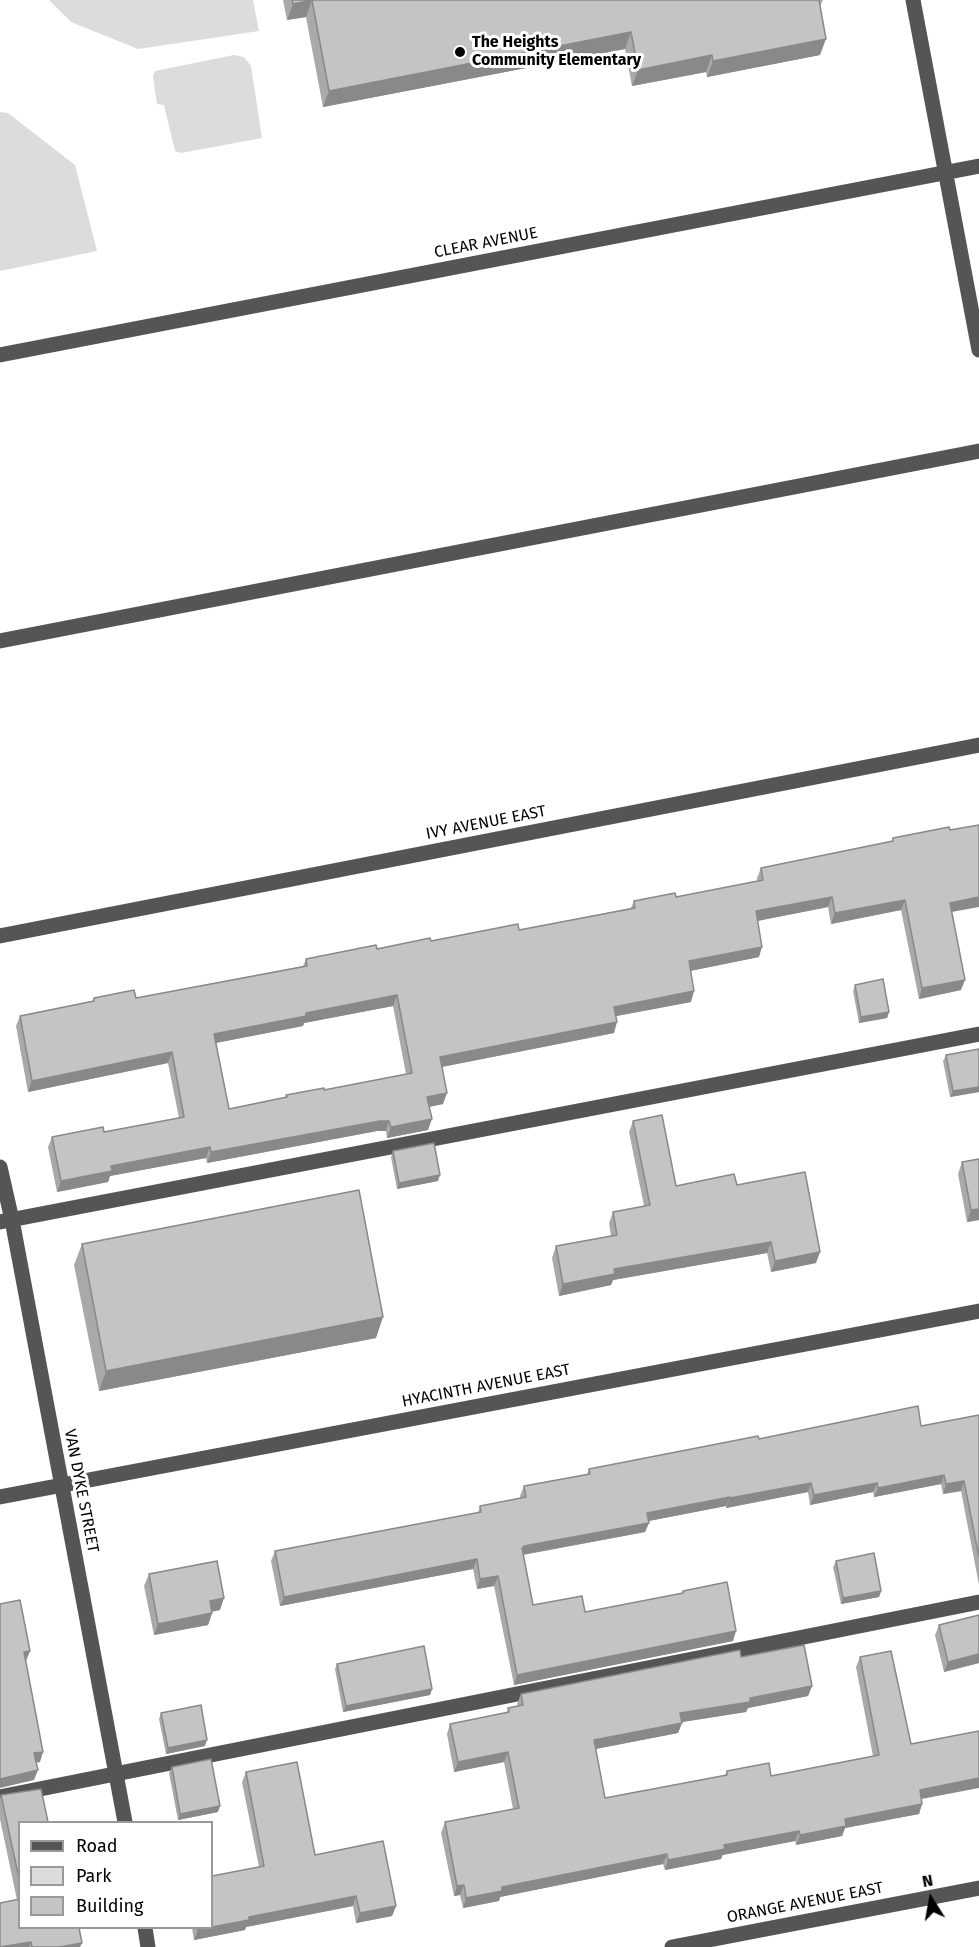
<!DOCTYPE html>
<html>
<head>
<meta charset="utf-8">
<style>
  body { margin:0 }
  #map { position:relative; width:979px; height:1947px; overflow:hidden; background:#fff; font-family:"Fira Sans",sans-serif }
  canvas { display:block }
  .legend { position:absolute; left:18px; top:1821px; width:195px; height:108px; box-sizing:border-box; background:#fff; border:2px solid #999; margin:0; padding:8px 10px; list-style:none; font-size:18px; color:#000 }
  .legend li { display:flex; align-items:center; gap:12px; height:30px }
  .legend b { width:30px; border:2px solid #999 }
  .north { position:absolute; left:901px; top:1869px; width:60px; height:60px; -webkit-text-stroke:4px #fff; paint-order:stroke; rotate:349deg; font-size:16px; font-weight:700; line-height:24px; text-align:center; color:#000 }
  .north::after { content:''; display:block; margin:auto; width:21px; height:27px; background:#000; clip-path:polygon(50% 0,100% 100%,50% 72%,0 100%) }
</style>
</head>
<body>
<div id="map">
<canvas width="979" height="1947"></canvas>
<ul class="legend">
<li><b style="height:8px;background:#555"></b>Road</li>
<li><b style="height:16px;background:#dcdcdc"></b>Park</li>
<li><b style="height:16px;background:#c4c4c4"></b>Building</li>
</ul>
<div class="north">N</div>
</div>
<script>
const ctx = document.querySelector('canvas').getContext('2d');
ctx.lineJoin = 'round';
function paint(path, color) { ctx.fillStyle = color; ctx.fill(path, 'evenodd'); }
function strokePath(path, color, width, dash) { ctx.strokeStyle = color; ctx.lineWidth = width; ctx.lineCap = dash ? 'butt' : 'round'; ctx.setLineDash(dash || []); ctx.stroke(path); }
function label(font, color, halo, rows, align = 'center') {
  ctx.font = font + ' "Fira Sans",sans-serif'; ctx.lineWidth = 6; ctx.setLineDash([]); ctx.textBaseline = 'middle'; ctx.strokeStyle = halo; ctx.fillStyle = color; for (const [text, x, y, turn = 0] of rows) {
    ctx.save(); ctx.translate(x, y); ctx.rotate((+turn || 0) * Math.PI / 180); ctx.textAlign = isNaN(turn) ? turn : align; if (halo) ctx.strokeText(text, 0, 0); ctx.fillText(text, 0, 0); ctx.restore();
  }
}
const green = new Path2D(`
  M49 0H253L259 31 138 49 71 22Z
  M234 55 244 57 251 66 262 138 181 153 175 151 164 105 157 104 153 77 155 71Z
  M0 112 8 113 75 165 97 251 0 271Z`);
const minor = new Path2D(`
  M913 0 979 350
  M0 355 979 166
  M0 641 979 451
  M0 936 979 745
  M0 1167 12 1220 125 1822
  M0 1222 979 1034
  M0 1497 979 1311
  M0 1797 979 1602
  M145 1928 148 1947
  M672 1947 979 1888`);
const wall = new Path2D(`
  M283 0H823L820 6V55L707 77 706 72 632 86 625 49 323 107 306 17 287 20Z
  M893 838 952 912 961 990 919 999 901 910 831 924 828 907 757 921 759 957 690 971 691 1002 616 1016 614 1033 442 1067 443 1104 429 1107 428 1130 387 1138 386 1131H377L207 1163 206 1158 110 1176 108 1182 57 1192 48 1147 52 1137 104 1132 179 1118 168 1063 28 1092 16 1026 20 1016 92 1002 94 998H136L303 966 306 959 431 941 519 930 631 908 634 901 676 897 757 881V878L761 868 892 841ZM393 1006 406 1074 324 1090 286 1095 285 1098 229 1109 216 1043 303 1026 304 1023Z
  M855 985 889 1012 887 1018 859 1023 853 991Z
  M979 1049V1092L950 1097 943 1061 946 1055Z
  M633 1121 676 1186 737 1185 816 1263 771 1272 767 1253 613 1280 611 1285 559 1296 552 1258 556 1246 611 1236 609 1223 613 1212 644 1206 629 1132Z
  M393 1151 438 1181 397 1189 391 1157Z
  M979 1159V1220L967 1222 958 1174 962 1162Z
  M82 1244 376 1338 99 1391 74 1265Z
  M979 1415V1585L961 1491 943 1494 941 1484 874 1497 873 1492 810 1505 808 1492 726 1508V1506L649 1521 645 1532 523 1555 533 1605 585 1612 682 1594 683 1591 733 1641 514 1685 494 1586 477 1589 473 1569 280 1606 271 1561 275 1551 478 1513 480 1506 521 1499 520 1496 524 1486 587 1474 589 1469 759 1439 921 1426Z
  M836 1561 881 1591 879 1597 841 1604 833 1567Z
  M149 1574 220 1610 212 1611V1613L208 1625 154 1635 144 1586Z
  M979 1615V1663L944 1672 935 1635 939 1625Z
  M741 1657 812 1686 808 1696 748 1708 746 1712 682 1722 678 1733 596 1749 605 1798 725 1775 727 1771 771 1776 873 1756 856 1667 860 1657 922 1799V1804L919 1814 845 1828 842 1836 796 1845 795 1841 723 1855 721 1859 665 1870 663 1864 500 1897 499 1901 463 1908 460 1895 454 1896 441 1833 445 1822 513 1809 504 1762 454 1772 447 1734 450 1724 507 1713 508 1708 518 1706 517 1704 521 1694Z
  M337 1664 432 1689 430 1695 343 1712 335 1669Z
  M161 1713 205 1746 166 1754 159 1719Z
  M172 1767 218 1812 178 1820 169 1773Z
  M246 1772 315 1855 396 1906 392 1916 356 1923 353 1906 246 1927 245 1930 194 1940 192 1928H212L259 1867 242 1782Z
  M1 1795 20 1822V1928L80 1947H0L17 1900 0 1819V1799Z`);
const shadedWall = new Path2D(`
  M312 0 306 17 287 20 293 4Z
  M631 32 625 49 323 107 329 91Z
  M826 39 820 55 707 77 713 61Z
  M712 55 706 72 632 86 638 70Z
  M832 897 828 907 752 922 756 911Z
  M979 897V907L946 913 950 903Z
  M905 900 901 910 831 924 835 913Z
  M762 947 759 957 685 972 689 961Z
  M965 980 961 990 919 999 922 988Z
  M694 991 691 1002 611 1017 614 1007Z
  M397 995 393 1006 304 1023 303 1026 210 1044 214 1034 306 1013Z
  M889 1012 887 1018 859 1023 861 1017Z
  M617 1022 614 1033 436 1068 440 1057Z
  M172 1052 168 1063 28 1092 32 1081Z
  M979 1087V1092L950 1097 953 1091Z
  M447 1093 443 1104 423 1108 427 1097Z
  M432 1119 428 1130 387 1138 391 1127Z
  M380 1121H389L386 1131H377L207 1163 211 1152Z
  M210 1147 206 1158 110 1176 108 1182 57 1192 61 1181 111 1166Z
  M440 1175 438 1181 397 1189 399 1183Z
  M979 1209V1220L967 1222 971 1210Z
  M771 1242 767 1253 613 1280 611 1285 559 1296 563 1284 614 1269Z
  M820 1252 816 1263 771 1272 775 1261Z
  M383 1317 376 1338 99 1391 106 1371Z
  M944 1475 941 1484 874 1497 878 1488Z
  M964 1481 961 1491 943 1494 946 1484Z
  M811 1483 808 1492 726 1508 730 1498Z
  M877 1483 873 1492 810 1505 814 1495Z
  M730 1497 726 1506 643 1522 647 1513Z
  M649 1523 645 1532 521 1555 522 1548 524 1546Z
  M477 1559 473 1569 280 1606 284 1597Z
  M498 1576 494 1586 477 1589 480 1579Z
  M881 1591 879 1597 841 1604 843 1598Z
  M224 1598 220 1610 206 1613 210 1601Z
  M212 1613 208 1625 154 1635 158 1624Z
  M736 1631 733 1641 514 1685 517 1675Z
  M30 1651 26 1661 24 1652Z
  M979 1654V1663L944 1672 948 1662Z
  M812 1686 808 1696 748 1708 746 1712 676 1723 680 1713Z
  M432 1689 430 1695 343 1712 346 1706Z
  M682 1723 678 1733 590 1750 594 1740Z
  M207 1740 205 1746 166 1754 168 1748Z
  M43 1752 40 1762 31 1764 34 1753Z
  M508 1752 504 1762 454 1772 458 1762Z
  M38 1770 34 1780 0 1788V1779Z
  M979 1778V1788L916 1800 920 1790Z
  M922 1804 919 1814 845 1828 842 1836 796 1845 800 1835 845 1819Z
  M220 1806 218 1812 178 1820 180 1814Z
  M799 1831 795 1841 722 1855 721 1859 665 1870 668 1860 724 1845Z
  M667 1854 663 1864 500 1897 499 1901 463 1908 466 1898 502 1887Z
  M464 1885 460 1895 454 1896 457 1886Z
  M356 1896 353 1906 246 1927 245 1930 194 1940 198 1930 212 1928 249 1917Z
  M396 1906 392 1916 356 1923 360 1913Z
  M31 1942 29 1947H3Z
  M82 1943 80 1947H59Z`);
const building = new Path2D(`
  M292 0H819L826 39 713 61 712 55 638 70 631 32 329 91 312 0 293 4Z
  M979 825V897L950 903 965 980 922 988 905 900 835 913 832 897 756 911 762 947 689 961 694 991 614 1007 617 1022 440 1057 447 1093 427 1097 432 1119 391 1127 389 1121H380L211 1152 210 1147 111 1166 112 1171 61 1181 52 1137 103 1127 104 1132 184 1117 172 1052 32 1081 20 1016 94 1001V998L134 990 136 998 307 966 306 959 376 945 377 949 430 938 431 941 518 924 519 930 635 908 634 901 675 893 676 897 763 880 761 868 893 841V838L949 827 950 830ZM397 995 412 1073 324 1090V1088L286 1095 287 1097 229 1109 214 1034 306 1016V1013Z
  M883 979 889 1012 861 1017 855 985Z
  M979 1049V1087L953 1091 946 1055Z
  M662 1115 676 1186 734 1174 737 1185 805 1172 820 1252 775 1261 771 1242 614 1269 615 1274 563 1284 556 1246 617 1235 613 1212 650 1205 633 1121Z
  M434 1143 440 1175 399 1183 393 1151Z
  M979 1159V1209L971 1210 962 1162Z
  M359 1190 383 1317 106 1371 82 1244Z
  M918 1406 921 1426 979 1415V1557L964 1481 946 1484 944 1475 878 1488 877 1483 814 1495 811 1483 730 1498V1497L647 1513 649 1523 524 1546V1547L522 1548 533 1605 582 1596 585 1612 683 1593V1591L727 1582 736 1631 517 1675 498 1576 480 1579 477 1559 284 1597 275 1551 481 1512 480 1506 526 1497 524 1486 590 1474 589 1469 758 1436 759 1439Z
  M874 1553 881 1591 843 1598 836 1561Z
  M217 1561 224 1598 210 1601 212 1613 158 1624 149 1574Z
  M20 1600 30 1651 24 1652 43 1752 34 1753 38 1770 0 1779V1604Z
  M979 1615V1654L948 1662 939 1625Z
  M804 1645 812 1686 750 1698V1702L680 1713 682 1723 594 1740 605 1798 727 1775V1771L769 1763 771 1776 879 1755 860 1657 891 1651 911 1744 979 1731V1778L920 1790 922 1804 845 1819 846 1826 800 1835 799 1831 724 1845 725 1849 668 1860 667 1854 502 1887V1891L466 1898 464 1885 457 1886 445 1822 519 1808 508 1752 458 1762 450 1724 509 1712 508 1708 523 1705 521 1694 740 1650 741 1657Z
  M424 1646 432 1689 346 1706 337 1664Z
  M201 1705 207 1740 168 1748 161 1713Z
  M211 1759 220 1806 180 1814 172 1767Z
  M297 1762 315 1855 383 1841 396 1906 360 1913 356 1896 249 1917V1920L212 1927V1876L264 1866 246 1772Z
  M41 1789 48 1822H20V1883L1 1795Z
  M20 1899V1928H79L82 1943 59 1947H32L31 1942 0 1947V1903Z
  M197 1928H208L198 1930Z`);
const markers = [
  [460,52,6,"#000"]
];
const poiNames = [
  ["The Heights",472,43],
  ["Community Elementary",472,61]
];
const streetNames = [
  ["CLEAR AVENUE",486,243,-11],
  ["IVY AVENUE EAST",486,823,-11],
  ["HYACINTH AVENUE EAST",486,1386,-11],
  ["VAN DYKE STREET",81,1491,79],
  ["ORANGE AVENUE EAST",805,1903,-11]
];
paint(green, '#dcdcdc');
strokePath(minor, '#555', 15);
paint(wall, '#a9a9a9');
paint(shadedWall, '#898989');
paint(building, '#c4c4c4');
strokePath(building, '#898989', 1.5);
for (const [x, y, r, color] of markers) { const dot = new Path2D(); dot.arc(x, y, r, 0, 2 * Math.PI); ctx.fillStyle = color; ctx.fill(dot); strokePath(dot, '#fff', 2); }
label('bold 16px', '#000', '#fff', poiNames, 'left');
label('16px', '#000', '#fff', streetNames);
</script>
</body>
</html>
